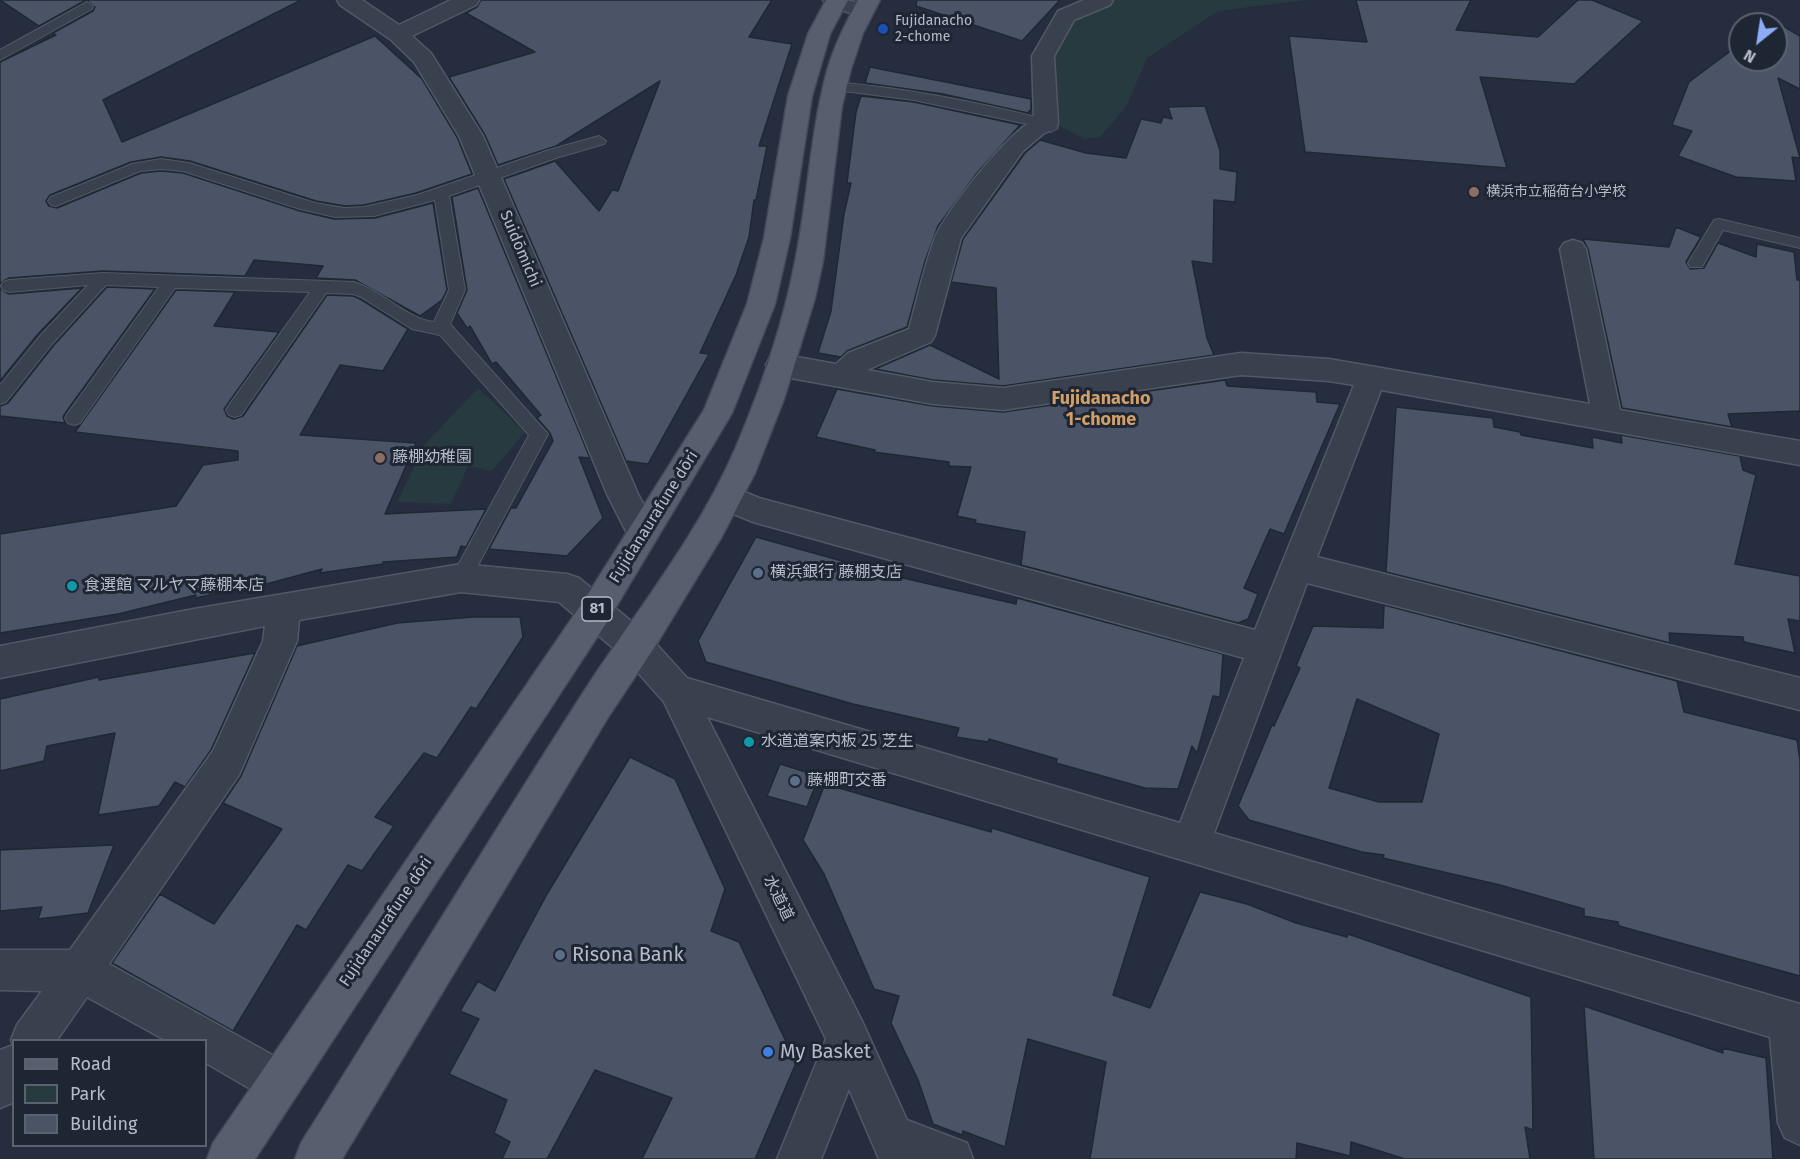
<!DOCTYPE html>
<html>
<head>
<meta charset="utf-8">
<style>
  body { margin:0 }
  #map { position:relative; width:1800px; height:1159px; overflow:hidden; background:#252d3e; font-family:"Fira Sans",sans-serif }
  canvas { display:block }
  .legend { position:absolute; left:12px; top:1039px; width:195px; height:108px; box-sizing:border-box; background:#1e2533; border:2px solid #5a616f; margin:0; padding:8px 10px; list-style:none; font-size:18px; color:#b5bbc9 }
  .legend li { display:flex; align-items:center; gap:12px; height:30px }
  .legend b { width:30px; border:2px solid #5a616f }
  .north { position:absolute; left:1728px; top:12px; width:60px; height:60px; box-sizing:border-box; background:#1e2533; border:2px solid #5a616f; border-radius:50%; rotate:210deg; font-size:16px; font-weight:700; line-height:24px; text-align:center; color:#b5bbc9 }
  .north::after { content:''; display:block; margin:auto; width:21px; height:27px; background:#8eacf5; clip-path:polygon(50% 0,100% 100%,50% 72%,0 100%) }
</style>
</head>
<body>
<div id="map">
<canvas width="1800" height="1159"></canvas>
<ul class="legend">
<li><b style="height:8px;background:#575f6e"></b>Road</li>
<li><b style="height:16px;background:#273a3f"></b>Park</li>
<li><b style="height:16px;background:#4b5467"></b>Building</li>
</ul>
<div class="north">N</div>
</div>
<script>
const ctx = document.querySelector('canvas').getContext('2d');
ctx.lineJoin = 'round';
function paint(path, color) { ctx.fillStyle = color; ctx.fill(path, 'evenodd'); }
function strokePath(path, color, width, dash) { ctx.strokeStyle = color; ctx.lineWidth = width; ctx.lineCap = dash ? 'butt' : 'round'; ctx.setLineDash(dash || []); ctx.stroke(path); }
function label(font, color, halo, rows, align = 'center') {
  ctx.font = font + ' "Fira Sans","Noto Sans JP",sans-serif'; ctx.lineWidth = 6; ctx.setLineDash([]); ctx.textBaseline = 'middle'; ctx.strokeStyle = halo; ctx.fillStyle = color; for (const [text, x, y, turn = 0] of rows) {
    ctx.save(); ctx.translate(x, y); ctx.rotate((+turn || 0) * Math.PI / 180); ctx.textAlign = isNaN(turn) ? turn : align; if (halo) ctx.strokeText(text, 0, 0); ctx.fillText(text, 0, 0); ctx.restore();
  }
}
const green = new Path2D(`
  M1117 0H1306L1218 11 1147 58 1126 107 1100 137 1085 139 1054 123 1049 59 1073 20Z
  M478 388 525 432 492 471 468 466 451 504 397 502 425 444Z`);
const building = new Path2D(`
  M0 0H301L103 100 122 142 375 36 422 79 457 137 472 174 416 193 364 205 345 206 316 201 190 161 161 157 131 162 50 195 46 201 49 206 57 208 141 173 161 171 183 173 300 211 334 219 375 218 433 203 447 290 442 300 420 316 355 280 316 278 323 266 254 260 245 276 103 271 9 278 0 283V62L56 35 53 33 93 11 95 7 86 0 39 26Z
  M481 0H772L749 37 792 44 759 146H767L756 200H754L749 237 736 275 700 353 709 354 648 464 626 461 504 179 555 161 599 211 612 190 618 191 660 81 556 146 498 165 485 135 449 77 535 52 466 13 477 7Z
  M917 0H1060L1022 41 916 6Z
  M1356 0H1471L1456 30 1538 37 1578 0H1592L1643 21 1574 84 1480 77 1507 168 1305 152 1289 36 1367 42Z
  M1773 20 1800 36V89L1778 78 1800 158 1792 157 1796 181 1736 177 1678 156 1692 131 1672 125 1689 82 1740 44V60H1776V24H1767Z
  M870 67 1031 99V109L1028 113 943 94 865 83Z
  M861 96 914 102 1020 125 977 173 938 226 925 261 907 327 847 351 841 357 818 353 831 311 844 214 851 183H847L856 112Z
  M1205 106 1220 150V169L1237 172 1235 202 1214 200 1213 264 1192 261 1207 338 1214 355 1003 386 933 380 875 369 930 345 999 379 996 288 951 282 963 239 1025 153 1040 140 1086 153 1126 158 1141 119 1161 123 1163 117 1172 119 1168 107Z
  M478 188 590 458 579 457 603 518 567 556 489 549 511 508H516L553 441 550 433 537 418 541 415 496 362 492 364 470 326 467 328 457 313 467 290 452 197Z
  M1676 227 1701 237 1686 262 1690 269 1704 268 1718 243 1756 257 1757 244 1794 252 1797 280H1800V411L1728 414 1732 427 1622 408 1588 249 1583 239 1669 247Z
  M107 287 155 289 66 412 63 417 65 423 0 416V406L8 403 54 345Z
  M82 288 38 334 0 381V289L9 294Z
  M176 290 235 292 214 326 279 332 224 409 227 416 234 419 243 416 327 295 353 296 360 299 408 329 383 371 340 365 300 435 416 443 385 514 486 509 466 547 461 546 457 557 383 562V564L320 573 322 569 270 583 195 598 196 595 118 614 0 633V534L176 506 203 465 238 460V451L75 432Z
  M1225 380 1227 386 1316 392 1317 402 1340 404 1284 534 1270 529 1244 588 1258 594 1248 619 1238 623 1021 565 1025 532 975 523 976 520 957 516 971 467 949 466V462L874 452 875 450 816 437 837 389 933 406 1003 412Z
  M1396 407 1493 418 1494 427 1520 432 1521 435 1593 448 1592 437 1622 443 1621 435 1740 456 1743 470 1756 475 1735 564 1800 576V621L1788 619 1795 653 1744 642 1743 637 1669 633 1670 643 1386 572Z
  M756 537 903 578 1016 604 1017 598 1223 654 1220 697 1213 696 1197 753 1192 746 1178 789 1145 788 1056 763 1057 759 989 739 988 742 956 737 959 728 853 704 706 662 698 641Z
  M1384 605 1677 681 1684 712 1797 740 1800 761V976L1619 926 1618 922 1584 916V909L1500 885 1383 858 1384 855 1362 852 1249 820 1238 806 1272 725 1274 726 1300 668 1296 666 1313 626 1383 628ZM1357 699 1439 734 1422 802H1379L1329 788Z
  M474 617H520L523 637 476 709 471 707 437 758 424 753 375 817 394 826 362 871 348 865 306 930 297 925 233 1031 112 963 160 894 214 924 282 829 223 803 241 776 297 646 397 623Z
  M255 653 211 750 185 787 175 782 159 806 98 815 115 733 47 746 44 761 0 771V699L99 677V680Z
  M630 757 675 779 725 889 711 931 739 942 796 1063 755 1159H642L672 1098 595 1070 547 1159H502L510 1142 494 1133 507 1100 449 1074 479 1019 460 1011 478 981 495 991 547 894Z
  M780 764 819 776 807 807 767 796Z
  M825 784 991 832 992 828 1150 877 1113 995 1150 1008 1200 892 1247 904 1296 923 1347 937 1348 934 1531 997 1533 1130 1525 1127 1530 1159H1405L1351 1142 1350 1156 1297 1143 1296 1159H1090L1106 1062 1028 1039 1005 1147 963 1131 962 1135 933 1124 918 1080 891 1023 899 996 874 989 824 874 803 840Z
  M114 845 88 913 38 919 42 907 0 911V850Z
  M1584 1006 1723 1053 1722 1048 1766 1058 1773 1159H1594Z`);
const lane = new Path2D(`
  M87 2 93 6 92 9 0 60V50Z
  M833 82C907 88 979 102 1051 121L1058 128 1051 132 1041 127 914 100 828 89 826 86 828 83Z
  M599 136 606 141 604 144 559 157 449 196 465 290 450 324 548 434 468 584 461 586 454 584 451 578 529 435 440 335 412 329 361 297 353 294 326 293 241 415 235 417 229 415 226 410 229 405 310 292 175 288 80 423 74 425 68 423 65 418 68 413 159 287 106 285 52 344 6 402 0 404V385L40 336 88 285 9 292 3 290 1 286 3 282 9 280 103 273 354 282C383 291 407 319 434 322L449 290 435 200 374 216 335 217 300 209 183 171 161 169 140 171 56 206 51 205 48 201 51 197 132 164 161 159 189 163 315 203 345 208 364 207 417 195 549 150Z
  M1719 219 1800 238V248L1723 230 1702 267H1690L1688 263 1714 220Z`);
const street = new Path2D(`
  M337 0H362L399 25 451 0H479L476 5 412 36 431 53 483 136 638 494 659 534 654 543 643 547 632 543 607 494 459 136 414 62 390 39 340 5Z
  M823 0C839 0 864 0 874 10L871 15 863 17 826 5Z
  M1084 0H1113L1110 5 1074 20 1054 56 1058 124 1054 129 1043 134 1023 151 961 238 935 335 931 342 867 370 933 382 1003 388 1241 353 1329 359 1590 404 1560 249 1564 243 1573 240 1582 243 1586 249 1620 410 1800 441V465L1381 390 1317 557 1800 678V710L1307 583 1214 833 1800 1004V1145L1785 1138 1778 1123 1770 1037 707 717 863 1023 907 1120 967 1143 973 1159H879L849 1089 821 1159H777L826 1039 664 702 625 658 559 602 461 592 299 620 297 641 239 775 109 964 294 1067 300 1082 294 1097 279 1103 264 1097 206 1063V1040H165L87 997 57 1040H14V1102L0 1108V1050L13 1045 11 1040 17 1025 42 991 0 990V950H70L213 751 263 641 265 626 0 678V646L194 609 461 564 567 574 579 578 649 636 687 678 1180 823 1244 658 753 522 717 507 712 498 717 489 728 485 759 498 1255 630 1354 385 1329 381 1241 375 1003 410 933 404 780 376 770 373 766 365 770 357 780 354 836 364 848 353 909 329C917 299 924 268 934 240 944 213 1009 131 1034 120L1032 56 1058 11Z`);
const primary = new Path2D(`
  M826 0H848L830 34 812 96 790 238 775 304 732 413 607 622 255 1159H207L213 1143 583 602 704 410 747 304 764 238 788 96 808 34Z
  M858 0H880L863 33 851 69 842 106 823 261 815 298 784 399 755 473 721 538 656 645 607 719 342 1159H295L301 1143C394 995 485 846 579 699 632 616 697 538 736 447 761 388 783 325 795 262 808 199 810 134 827 71 834 46 846 23 858 0Z`);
const markers = [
  [883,29,6,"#1a4fb4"],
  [1474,192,6,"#8d6e63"],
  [380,458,6,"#8d6e63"],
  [758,573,6,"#5c6f8a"],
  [72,586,6,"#0f9aa8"],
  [749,742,6,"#0f9aa8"],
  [795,781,6,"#5c6f8a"],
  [560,955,6,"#5c6f8a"],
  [768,1052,6,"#3f7fe0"]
];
const farPoinames = [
  ["Fujidanacho",895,21],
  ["2-chome",895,37],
  ["横浜市立稲荷台小学校",1486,192]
];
const shields = [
  [597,609,30]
];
const shieldNames = [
  ["81",597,609]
];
const streetNames = [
  ["Suidōmichi",520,249,67],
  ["Fujidanaurafune dōri",654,517,-58],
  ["水道道",778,898,64],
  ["Fujidanaurafune dōri",386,922,-56]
];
const poiNames = [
  ["藤棚幼稚園",392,458],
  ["横浜銀行 藤棚支店",770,573],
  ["食選館 マルヤマ藤棚本店",84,586],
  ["水道道案内板 25 芝生",761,742],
  ["藤棚町交番",807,781]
];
const neighbourhoodNames = [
  ["Fujidanacho",1101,399],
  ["1-chome",1101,420]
];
const nearPoinames = [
  ["Risona Bank",572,955],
  ["My Basket",780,1052]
];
paint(green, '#273a3f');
paint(building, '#4b5467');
strokePath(building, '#202735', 1.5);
strokePath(lane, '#515866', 2);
strokePath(street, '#515866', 3);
strokePath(primary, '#424957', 3);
paint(lane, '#39404e');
paint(street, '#39404e');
paint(primary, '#575f6e');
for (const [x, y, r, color] of markers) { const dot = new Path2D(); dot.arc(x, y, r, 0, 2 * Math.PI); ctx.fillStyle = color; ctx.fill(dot); strokePath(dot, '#1e2533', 2); }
label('14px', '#b5bbc9', '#1e2533', farPoinames, 'left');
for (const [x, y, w] of shields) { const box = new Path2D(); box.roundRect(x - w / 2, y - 12, w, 24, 4.5); ctx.fillStyle = '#1e2533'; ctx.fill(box); strokePath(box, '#b5bbc9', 1.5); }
label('bold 15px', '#b5bbc9', null, shieldNames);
label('16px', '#b5bbc9', '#1e2533', streetNames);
label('16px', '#b5bbc9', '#1e2533', poiNames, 'left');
label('bold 18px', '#d29f67', '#1e2533', neighbourhoodNames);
label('20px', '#b5bbc9', '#1e2533', nearPoinames, 'left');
</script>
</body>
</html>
